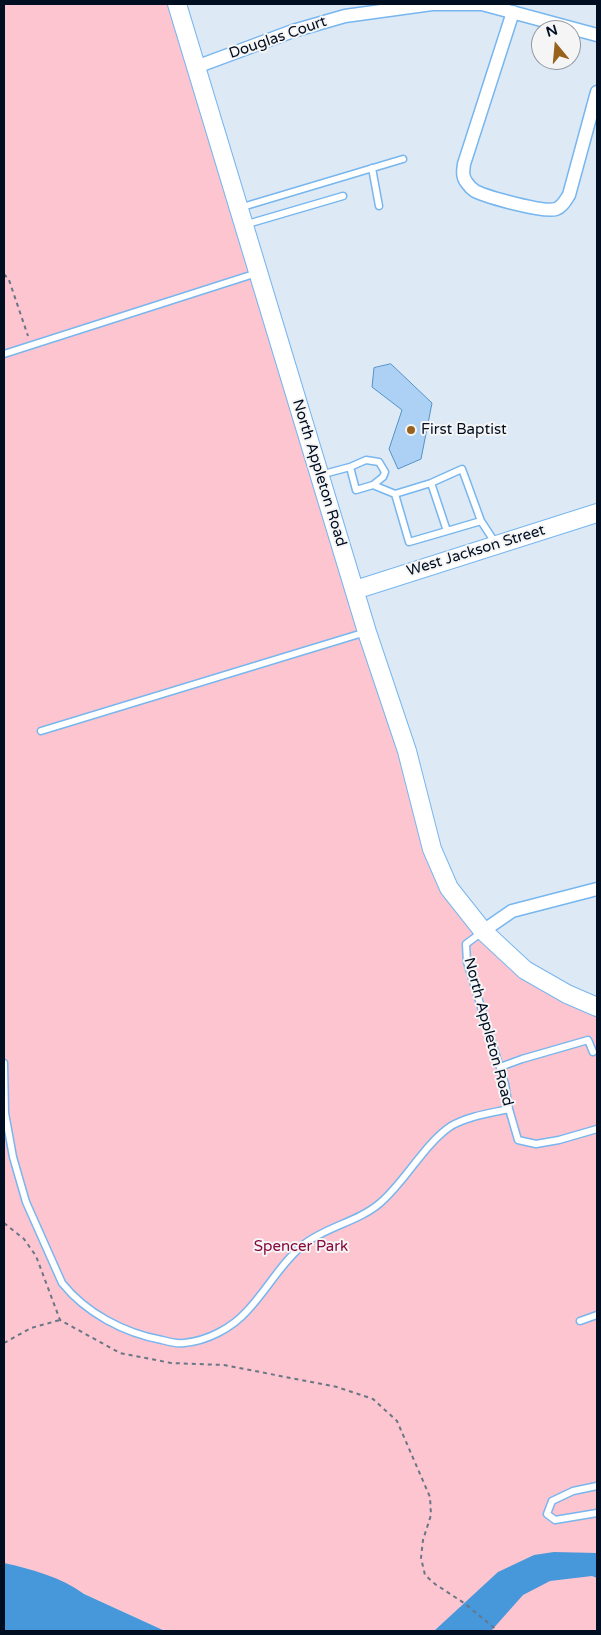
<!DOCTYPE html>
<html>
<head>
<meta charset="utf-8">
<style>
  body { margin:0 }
  #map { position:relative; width:601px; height:1635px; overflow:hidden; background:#ddeaf6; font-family:"Varela Round",sans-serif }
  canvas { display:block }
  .frame { position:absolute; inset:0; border:5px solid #000e22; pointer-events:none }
  .north { position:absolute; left:531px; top:20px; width:50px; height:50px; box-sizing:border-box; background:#f5f5f5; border:1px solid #9399a1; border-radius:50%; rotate:343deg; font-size:14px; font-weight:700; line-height:20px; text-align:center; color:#000e22 }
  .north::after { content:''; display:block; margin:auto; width:18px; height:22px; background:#99621c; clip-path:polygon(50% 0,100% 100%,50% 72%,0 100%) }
</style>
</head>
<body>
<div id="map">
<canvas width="601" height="1635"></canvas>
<div class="frame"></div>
<div class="north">N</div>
</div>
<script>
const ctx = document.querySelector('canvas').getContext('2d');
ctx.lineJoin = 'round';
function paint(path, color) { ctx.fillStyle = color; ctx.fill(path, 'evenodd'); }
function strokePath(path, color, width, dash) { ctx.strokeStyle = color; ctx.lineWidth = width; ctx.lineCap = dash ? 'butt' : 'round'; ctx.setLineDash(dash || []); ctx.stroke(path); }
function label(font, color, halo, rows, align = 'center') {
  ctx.font = font + ' "Varela Round",sans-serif'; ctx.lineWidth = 4; ctx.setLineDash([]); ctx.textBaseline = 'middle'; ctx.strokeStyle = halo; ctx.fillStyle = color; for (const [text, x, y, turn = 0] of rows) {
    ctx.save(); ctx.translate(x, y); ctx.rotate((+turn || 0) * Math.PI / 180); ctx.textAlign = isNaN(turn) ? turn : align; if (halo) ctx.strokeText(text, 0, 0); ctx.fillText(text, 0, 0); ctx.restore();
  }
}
const green = new Path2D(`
  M4 4H177L432 849 483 931 597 1004V1631H165L29 1569 4 1563Z`);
const water = new Path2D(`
  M554 1552 597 1553V1578L592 1576 550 1581 523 1595 491 1631H434L498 1572 534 1555Z
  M4 1563C31 1569 61 1577 84 1594L165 1631H4Z`);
const building = new Path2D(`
  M391 364 432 403 421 459 398 469 389 449 402 410 372 387 374 368Z`);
const path = new Path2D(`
  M4 274 9 280 28 336
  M4 1223 24 1239 36 1256 60 1320 120 1353 171 1363 224 1365 337 1387 373 1399 397 1421 430 1497 431 1515 423 1540 421 1558 425 1575 435 1584 464 1603 498 1631
  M4 1343 31 1328 60 1320`);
const lane = new Path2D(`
  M372 168 379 206
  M239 208 403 159
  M244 225 343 196
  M4 354 257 273
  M350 467 366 460 379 462 385 472 383 477 373 485
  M320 475 350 467 356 490 373 485 395 494 431 483 462 469 481 521 496 544
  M395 494 409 542 447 531 431 483
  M447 531 481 521
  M41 731 366 632
  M482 932 466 944 467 962 505 1084 509 1109 518 1140 536 1144 559 1140 597 1129
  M4 1063 5 1113 13 1157 26 1202 62 1283C86 1313 124 1333 162 1340 169 1342 177 1344 184 1343 207 1341 232 1328 247 1311 267 1290 281 1263 303 1245 325 1227 358 1222 380 1203 405 1182 424 1144 451 1126 468 1116 491 1113 509 1109
  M500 1067 522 1059 588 1040 593 1052
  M580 1321 597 1315
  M597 1486 573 1491 552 1501 547 1514 555 1520 597 1513`);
const street = new Path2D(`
  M513 12 464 164C463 171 462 177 467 183 469 186 472 189 475 191 487 197 544 213 556 209 562 207 565 201 569 195L597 92
  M196 67 293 31 345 16 432 4H482L597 35
  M483 931 512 911 597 889`);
const secondary = new Path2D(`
  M177 4 367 632 407 751 432 849 449 888 483 931 525 970 567 994 597 1007
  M355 590 597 513`);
const markers = [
  [411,430,5,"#99621c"]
];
const streetNames = [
  ["Douglas Court",278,38,-19],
  ["North Appleton Road",319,473,73],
  ["West Jackson Street",476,551,-17],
  ["North Appleton Road",488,1032,75]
];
const poiNames = [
  ["First Baptist",421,430]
];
const parkNames = [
  ["Spencer Park",301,1247]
];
paint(green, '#fcc5cf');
paint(water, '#4797db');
paint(building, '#acd1f4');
strokePath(building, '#5492c8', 1);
strokePath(lane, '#77b6ef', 9);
strokePath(street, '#77b6ef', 15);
strokePath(secondary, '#77b6ef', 20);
strokePath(path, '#687686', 2, [4, 4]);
strokePath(lane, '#fff', 6);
strokePath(street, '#fff', 12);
strokePath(secondary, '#fff', 18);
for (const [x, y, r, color] of markers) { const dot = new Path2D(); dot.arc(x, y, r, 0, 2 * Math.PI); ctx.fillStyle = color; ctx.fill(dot); strokePath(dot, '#f5f5f5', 2); }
label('15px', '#000e22', '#f5f5f5', streetNames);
label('15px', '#000e22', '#f5f5f5', poiNames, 'left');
label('15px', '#89073b', '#f5f5f5', parkNames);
</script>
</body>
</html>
